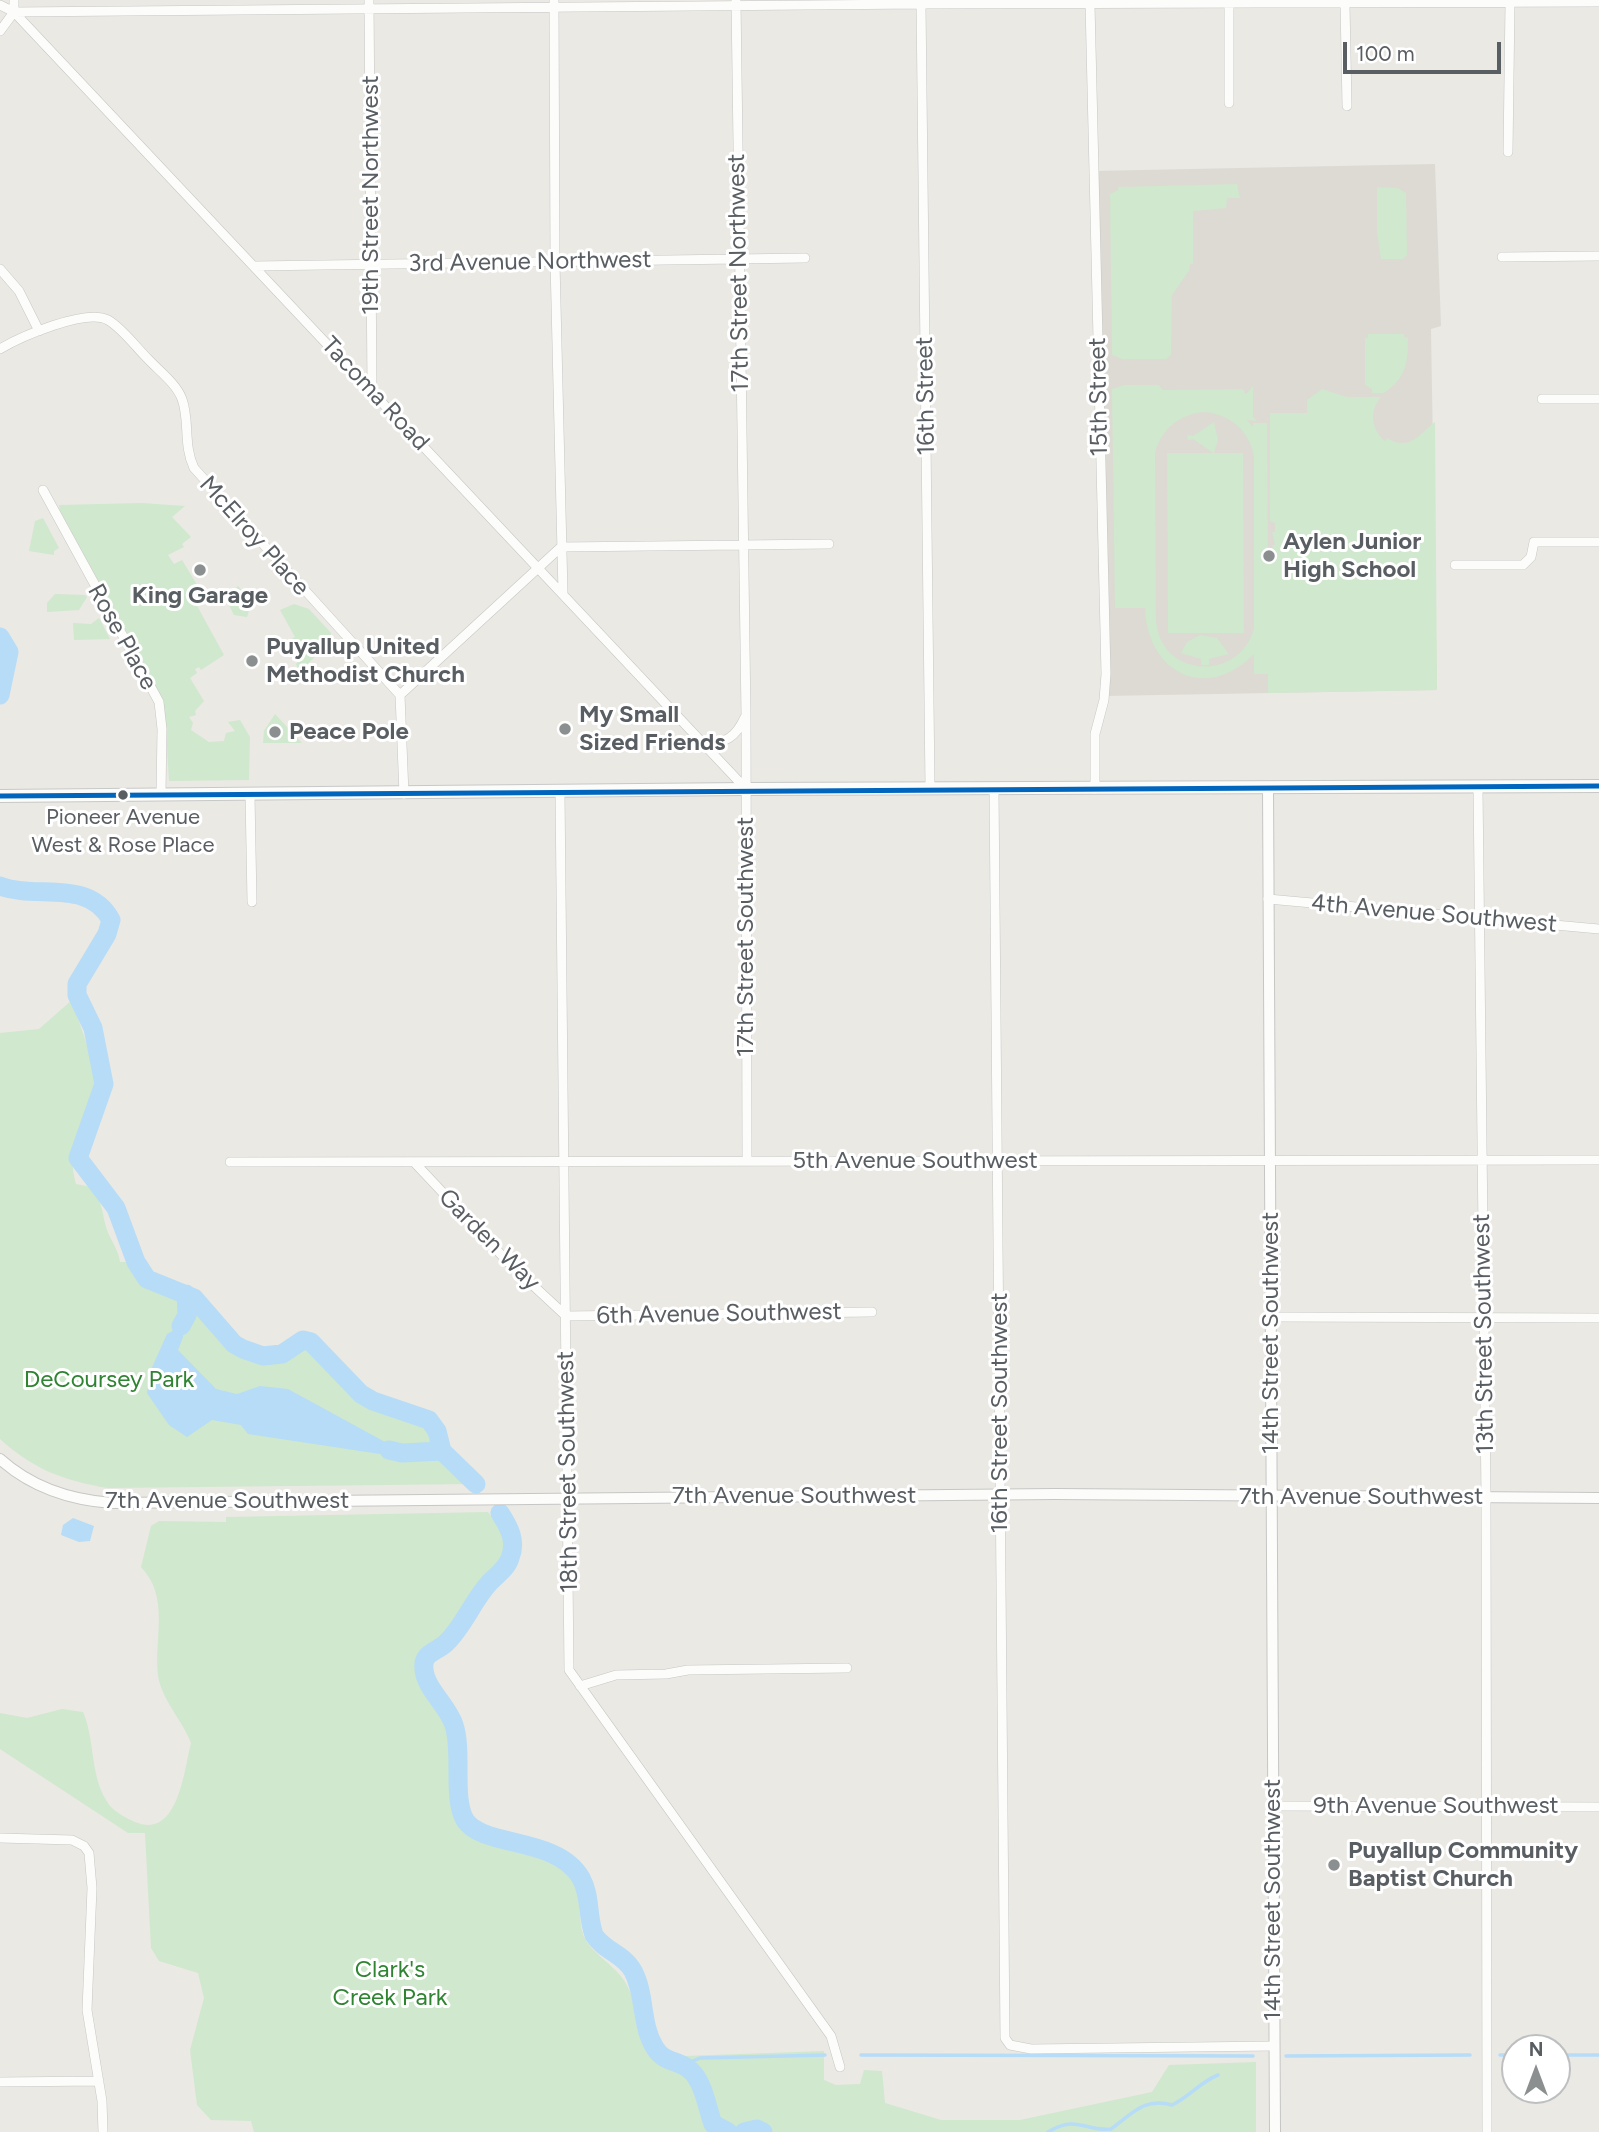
<!DOCTYPE html>
<html>
<head>
<meta charset="utf-8">
<style>
  body { margin:0 }
  #map { position:relative; width:1599px; height:2132px; overflow:hidden; background:#eae9e4; font-family:Figtree,sans-serif }
  canvas { display:block }
  .north { position:absolute; left:1501px; top:2034px; width:70px; height:70px; box-sizing:border-box; background:#fff; border:2px solid #bdbfc1; border-radius:50%; rotate:0deg; font-size:19px; font-weight:700; line-height:28px; text-align:center; color:#595e63 }
  .north::after { content:''; display:block; margin:auto; width:24px; height:32px; background:#8c8f90; clip-path:polygon(50% 0,100% 100%,50% 72%,0 100%) }
  .scale { position:absolute; left:1343px; top:42px; width:158px; height:32px; box-sizing:border-box; border:4px solid #595e63; border-top:0; padding-left:9px; font-size:21px; line-height:24px; white-space:nowrap; color:#595e63; -webkit-text-stroke:5px #fff; paint-order:stroke }
</style>
</head>
<body>
<div id="map">
<canvas width="1599" height="2132"></canvas>
<div class="north">N</div>
<div class="scale">100 m</div>
</div>
<script>
const ctx = document.querySelector('canvas').getContext('2d');
ctx.lineJoin = 'round';
function paint(path, color) { ctx.fillStyle = color; ctx.fill(path, 'evenodd'); }
function strokePath(path, color, width, dash) { ctx.strokeStyle = color; ctx.lineWidth = width; ctx.lineCap = dash ? 'butt' : 'round'; ctx.setLineDash(dash || []); ctx.stroke(path); }
function label(font, color, halo, rows, align = 'center') {
  ctx.font = font + ' Figtree,sans-serif'; ctx.lineWidth = 6; ctx.setLineDash([]); ctx.textBaseline = 'middle'; ctx.strokeStyle = halo; ctx.fillStyle = color; for (const [text, x, y, turn = 0] of rows) {
    ctx.save(); ctx.translate(x, y); ctx.rotate((+turn || 0) * Math.PI / 180); ctx.textAlign = isNaN(turn) ? turn : align; if (halo) ctx.strokeText(text, 0, 0); ctx.fillText(text, 0, 0); ctx.restore();
  }
}
const education = new Path2D(`
  M1435 164 1441 326 1431 329 1437 690 1105 696 1094 171Z`);
const green = new Path2D(`
  M1237 184 1240 198H1227L1226 208 1193 211V264H1190L1189 271 1172 295 1171 355 1166 359H1122L1112 355 1110 194 1118 190V187Z
  M1377 187 1398 188 1406 193 1407 255 1403 259H1381L1377 231Z
  M1368 334H1404V337L1408 338C1408 363 1406 378 1384 393H1372V389L1365 385V338H1368Z
  M1124 385H1159L1163 390 1243 389 1246 394 1253 386V417L1257 421 1247 420 1253 427V423H1267L1268 561 1275 558 1272 545H1275L1272 532H1275V523L1270 521V413H1307V400L1322 389 1347 397H1381C1369 411 1371 429 1385 441L1387 438C1410 452 1419 434 1435 422L1437 690 1268 693V674H1254V654C1206 703 1147 673 1145 608H1115L1112 389ZM1204 412C1230 414 1250 431 1254 457V629C1238 683 1159 678 1156 619L1155 453C1161 429 1180 414 1204 412Z
  M1214 422 1218 440 1214 453H1243L1244 633H1168L1167 453H1213L1193 439 1188 440 1187 435 1193 436Z
  M142 503 185 506 172 517 191 537 182 544 184 547 168 555 174 564 182 560 199 588 190 593 224 655 201 670 199 667 195 669 197 673 190 678 204 701 195 711 196 715 189 717 193 723 191 730 209 742 224 741 226 733 235 731 228 722 240 720 250 737 249 780 169 781 165 714 158 690 60 511 59 505Z
  M43 518 59 548 54 551V555L29 551 35 521Z
  M238 586 252 601 247 617 234 615 225 597Z
  M55 594 85 595 87 597 79 610 47 612V603Z
  M294 604 309 609 331 633 330 641 300 672 296 664 304 656 296 641 281 649 279 646 295 637 280 610Z
  M99 618 110 639 74 640 73 623 91 624Z
  M1200 635 1217 638 1229 654 1209 659V665H1201V659L1181 653 1187 642Z
  M275 714 302 743H263L264 731Z
  M72 1000C81 1032 100 1067 93 1101 85 1137 65 1144 76 1184L91 1187C104 1204 101 1211 107 1230 111 1241 118 1249 120 1262H136C149 1290 172 1283 194 1298 221 1316 229 1358 269 1355 283 1354 293 1350 303 1340L311 1342 361 1394 373 1401 429 1420 437 1431 442 1451 476 1484 108 1488C64 1481 33 1469 0 1439V1033L39 1029Z
  M488 1512 505 1535 506 1557 483 1583 447 1636 425 1651 416 1665C418 1694 446 1715 452 1742 457 1767 448 1798 460 1821 478 1853 550 1853 568 1873 584 1891 577 1914 583 1934 589 1952 615 1965 625 1982 643 2011 624 2027 657 2057L824 2051V2080L836 2085 860 2084 864 2070 882 2071 885 2103 941 2120H1020L1152 2092 1169 2065 1256 2062V2132H254L251 2121 211 2120 197 2105 190 2050 204 1998 198 1973 159 1961 151 1948 145 1833H128L0 1749V1713L27 1718 62 1709 83 1712C95 1739 90 1774 106 1800 112 1811 124 1817 135 1822 178 1840 184 1771 191 1743 183 1721 161 1699 158 1675 154 1637 170 1597 141 1567L151 1526 159 1521 226 1522V1517Z`);
const water = new Path2D(`
  M181 1326 183 1337 178 1350 216 1389 237 1394 260 1386 288 1389 385 1442 389 1450 380 1454 248 1434 241 1425 212 1420 187 1437 169 1425 147 1393 150 1372 167 1334Z
  M73 1518 94 1526 90 1541 79 1542 61 1535 63 1525Z`);
const stream = new Path2D(`
  M861 2055 1253 2056
  M1500 2055H1515
  M1557 2055H1599
  M1286 2056 1470 2055
  M681 2066 700 2058 825 2055
  M1048 2132C1077 2114 1086 2132 1111 2129 1132 2114 1144 2097 1172 2105 1189 2097 1200 2082 1218 2075`);
const river = new Path2D(`
  M0 637 9 652 0 695
  M0 886C36 900 89 878 111 920L107 934 77 984V995L93 1028 104 1084 78 1158 116 1208 136 1262 147 1279 194 1298 234 1344 243 1349 263 1356 282 1354 303 1340 311 1342 361 1394 373 1401 429 1420 437 1431 442 1451 476 1484
  M181 1326 187 1315 186 1294
  M389 1450 402 1453 442 1451
  M500 1513C509 1527 517 1541 510 1558 507 1568 497 1575 490 1582 473 1600 464 1626 446 1643 437 1652 422 1652 424 1669 425 1688 448 1706 454 1725 463 1752 452 1798 465 1820 483 1848 557 1836 581 1878 591 1896 587 1916 594 1935 604 1951 624 1954 633 1971 646 1995 640 2024 655 2048 664 2063 679 2060 690 2070 704 2082 707 2108 713 2124L728 2132
  M744 2132 757 2129 763 2132`);
const minor = new Path2D(`
  M369 0 372 390
  M554 0 555 262 563 593
  M736 1 746 716 747 1161
  M921 4 930 788
  M1090 4 1106 674 1104 700 1095 734V789
  M1345 4 1347 106
  M0 5 14 12 746 789
  M14 12 921 4 1599 2
  M0 31 14 12V0
  M1229 103V3
  M1508 152 1510 3
  M1502 257 1599 256
  M255 266 805 258
  M0 269 19 291 39 331
  M0 349C20 337 86 308 108 320 122 328 135 346 147 358 158 370 176 383 182 399 190 421 183 445 194 468L400 695
  M1542 399H1599
  M43 490 159 702 162 729 161 794
  M1455 565H1523L1531 557 1534 542H1599
  M400 695 561 547 829 544
  M400 695 404 794
  M704 741C725 745 736 737 745 717
  M1478 787 1486 1498 1487 2132
  M994 788 1005 2038 1010 2045 1031 2049 1274 2046
  M560 792 569 1670 831 2036 840 2067
  M250 795 252 902
  M1268 899 1599 929
  M230 1162 1599 1160
  M414 1162 509 1263 566 1316 872 1312
  M1271 1317 1599 1318
  M580 1686 616 1675 666 1674 688 1670 847 1668
  M1273 1806 1599 1807
  M0 1838 72 1840 84 1846 89 1853 92 1888 87 2010 102 2101 103 2132
  M0 2082 99 2081`);
const tertiary = new Path2D(`
  M1268 787 1275 2132
  M0 1459C31 1487 71 1500 112 1503L1055 1494 1599 1498`);
const secondary = new Path2D(`
  M0 796 746 789 1599 786`);
const bus1 = new Path2D(`
  M0 796 1599 786`);
const markers = [
  [1269,556,7,"#8c8f90"],
  [200,570,7,"#8c8f90"],
  [252,661,7,"#8c8f90"],
  [565,729,7,"#8c8f90"],
  [275,732,7,"#8c8f90"],
  [123,795,6,"#595e63"],
  [1334,1865,7,"#8c8f90"]
];
const busNames = [
  ["Pioneer Avenue",123,818],
  ["West & Rose Place",123,846]
];
const streetNames = [
  ["19th Street Northwest",371,195,-90],
  ["3rd Avenue Northwest",530,262,-1],
  ["17th Street Northwest",739,273,-91],
  ["Tacoma Road",375,394,47],
  ["16th Street",926,396,-91],
  ["15th Street",1099,397,-91],
  ["McElroy Place",254,536,48],
  ["Rose Place",122,637,61],
  ["4th Avenue Southwest",1434,914,5],
  ["17th Street Southwest",746,937,-90],
  ["5th Avenue Southwest",915,1161],
  ["Garden Way",489,1240,45],
  ["6th Avenue Southwest",719,1314,-1],
  ["14th Street Southwest",1271,1333,-90],
  ["13th Street Southwest",1484,1334,-91],
  ["16th Street Southwest",1000,1413,-90],
  ["18th Street Southwest",568,1472,-91],
  ["7th Avenue Southwest",794,1496],
  ["7th Avenue Southwest",1361,1497],
  ["7th Avenue Southwest",227,1501],
  ["9th Avenue Southwest",1436,1806],
  ["14th Street Southwest",1273,1900,-90]
];
const poiNames = [
  ["Aylen Junior",1283,542],
  ["High School",1283,570],
  ["King Garage",200,596,"center"],
  ["Puyallup United",266,647],
  ["Methodist Church",266,675],
  ["My Small",579,715],
  ["Sized Friends",579,743],
  ["Peace Pole",289,732],
  ["Puyallup Community",1348,1851],
  ["Baptist Church",1348,1879]
];
const parkNames = [
  ["DeCoursey Park",109,1380],
  ["Clark's",390,1970],
  ["Creek Park",390,1998]
];
paint(education, '#dcdad3');
paint(green, '#d0e8cd');
paint(water, '#b6dcf7');
strokePath(stream, '#b6dcf7', 3.5);
strokePath(river, '#b6dcf7', 19);
strokePath(minor, '#c6c6c5', 10);
strokePath(tertiary, '#c6c6c5', 12);
strokePath(secondary, '#c7c8c8', 14);
strokePath(minor, '#fcfcfb', 9);
strokePath(tertiary, '#fcfcfb', 10);
strokePath(secondary, '#fcfcfb', 12);
strokePath(bus1, '#0065bd', 5);
for (const [x, y, r, color] of markers) { const dot = new Path2D(); dot.arc(x, y, r, 0, 2 * Math.PI); ctx.fillStyle = color; ctx.fill(dot); strokePath(dot, '#fff', 2.5); }
label('22px', '#595e63', '#fff', busNames);
label('24px', '#595e63', '#fff', streetNames);
label('bold 24px', '#595e63', '#fff', poiNames, 'left');
label('24px', '#2f8432', '#fff', parkNames);
</script>
</body>
</html>
